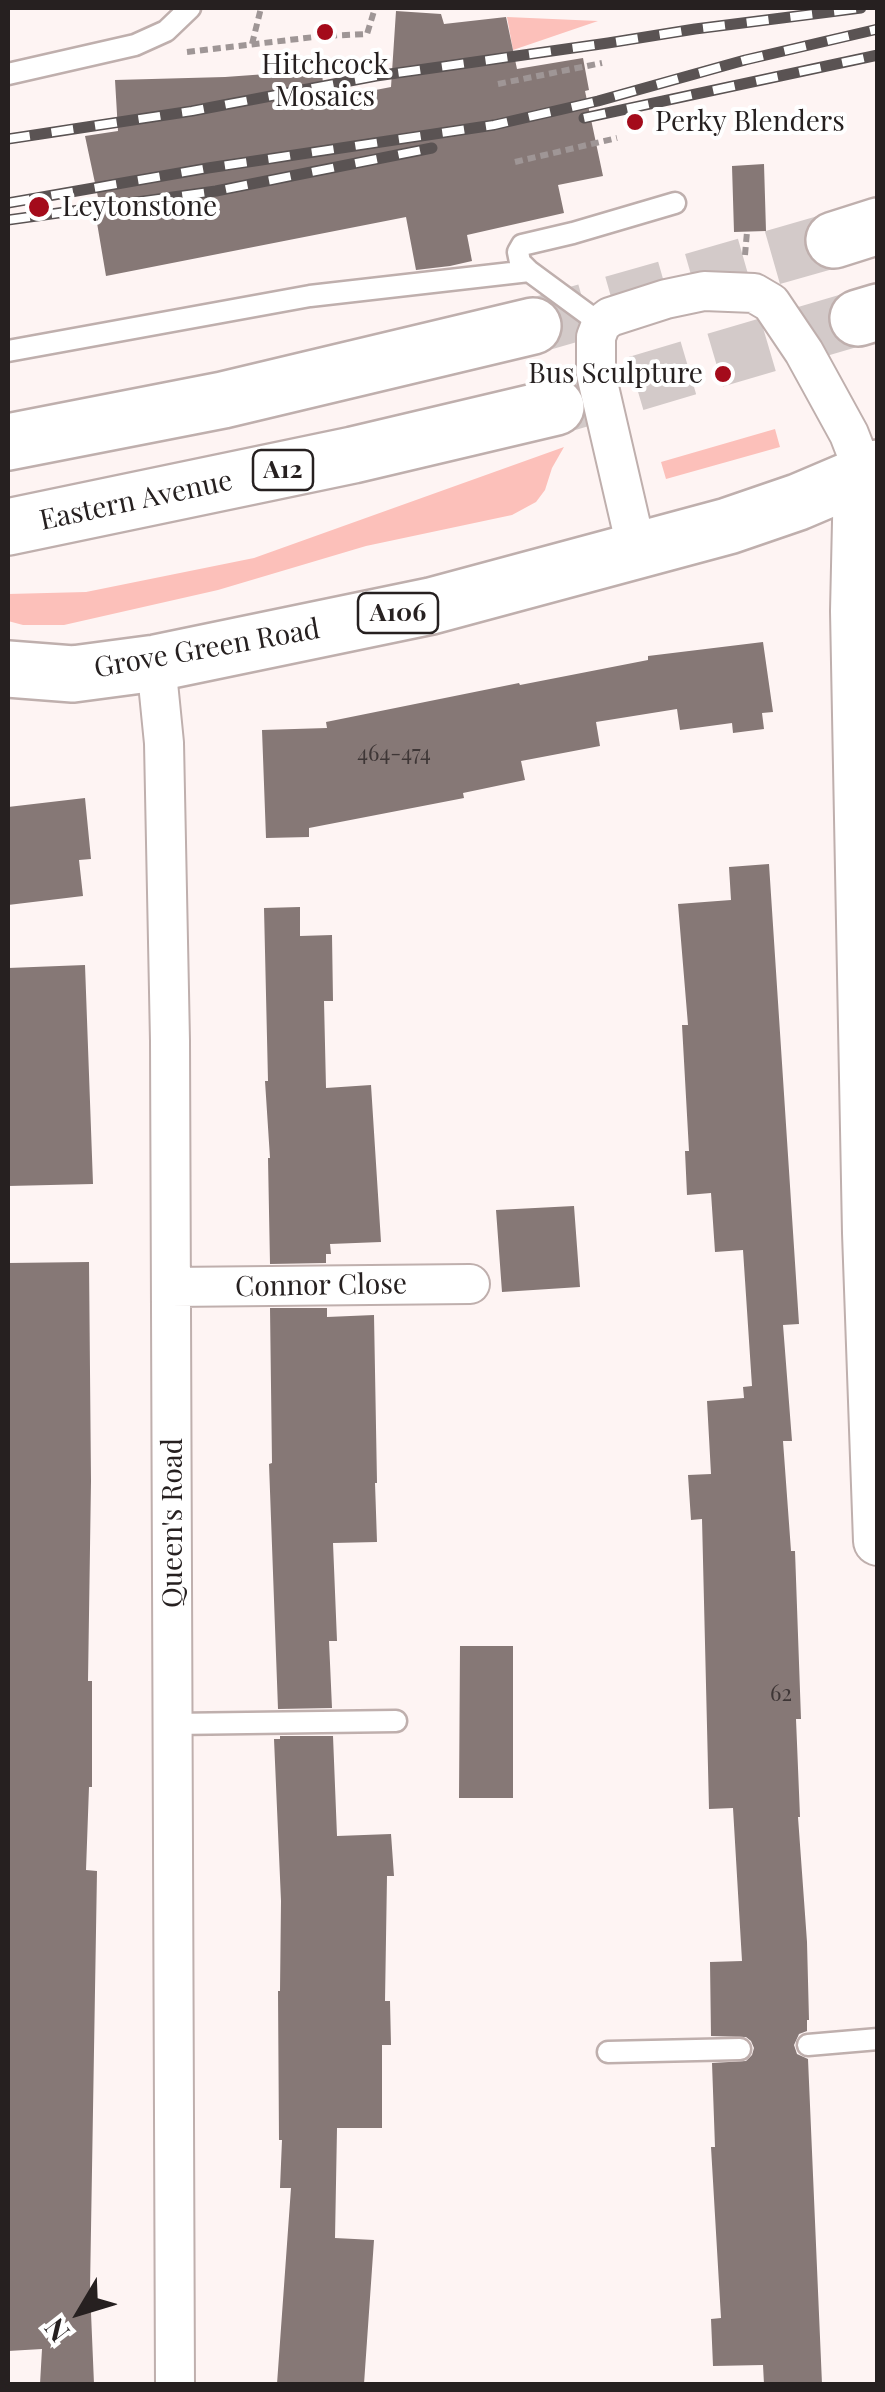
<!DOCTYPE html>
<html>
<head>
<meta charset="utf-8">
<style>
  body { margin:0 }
  #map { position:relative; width:885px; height:2392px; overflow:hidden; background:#fef4f3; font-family:"Playfair Display",serif }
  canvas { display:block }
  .frame { position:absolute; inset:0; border:10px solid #262020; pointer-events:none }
  .north { position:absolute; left:30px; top:2262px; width:100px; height:100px; -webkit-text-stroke:8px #fff; paint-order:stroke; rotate:232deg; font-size:28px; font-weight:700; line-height:40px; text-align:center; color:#262020 }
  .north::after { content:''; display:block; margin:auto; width:35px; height:45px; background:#262020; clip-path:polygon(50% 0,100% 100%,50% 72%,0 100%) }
</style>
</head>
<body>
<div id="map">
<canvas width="885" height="2392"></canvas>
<div class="frame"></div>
<div class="north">N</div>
</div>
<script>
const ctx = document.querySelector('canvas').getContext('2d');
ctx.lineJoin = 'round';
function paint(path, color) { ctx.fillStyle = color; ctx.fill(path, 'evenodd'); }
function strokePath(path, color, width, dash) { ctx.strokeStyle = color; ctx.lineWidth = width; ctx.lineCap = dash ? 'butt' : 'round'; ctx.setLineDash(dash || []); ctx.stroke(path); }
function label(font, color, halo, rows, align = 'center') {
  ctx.font = font + ' "Playfair Display",serif'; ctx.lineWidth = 8; ctx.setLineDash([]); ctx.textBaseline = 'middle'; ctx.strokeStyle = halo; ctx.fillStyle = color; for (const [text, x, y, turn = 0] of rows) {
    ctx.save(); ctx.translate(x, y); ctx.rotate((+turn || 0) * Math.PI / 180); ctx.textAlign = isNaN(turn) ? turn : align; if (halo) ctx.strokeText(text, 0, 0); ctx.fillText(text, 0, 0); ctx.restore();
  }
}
const green = new Path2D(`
  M507 17 598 21 513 50Z
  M775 429 780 447 666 479 661 462Z
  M564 447 552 468 545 490 536 502 512 515 366 546 218 590 64 625H23L8 621V594L86 592 254 558Z`);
const building = new Path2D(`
  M396 11 441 14 444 24 506 17 517 69 583 58 589 90 585 91 603 176 558 185 564 213 467 235 472 261 450 266 416 270 406 217 106 276 96 217 102 216 85 136 118 131 115 80 225 77 322 70 324 100 391 87Z
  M764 164 766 231 734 232 732 166Z
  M763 642 773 712 762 713 764 729 733 733 732 723 680 730 677 709 596 722 600 746 521 761 525 780 463 793 464 798 309 828V837L266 838 262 730 327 728 326 722 519 683 520 685 648 660V656Z
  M85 798 91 859 79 860 83 896 8 905V807Z
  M769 864 799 1324 783 1325 792 1441H783L791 1551H795L801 1719H796L800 1817H798L807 1942 809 2020H807V2031L799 2034 794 2045 797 2054 808 2059 822 2384H764L763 2365 713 2366 711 2319 721 2318 711 2147H715L712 2063 746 2061 752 2055 754 2048 751 2041 746 2037 711 2036 710 1962 742 1961 733 1808 709 1809 702 1519 691 1520 688 1475 711 1474 707 1401 744 1398 743 1387 752 1386 743 1250 715 1252 711 1193 687 1195 685 1151H689L682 1025H688L678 904 731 900 729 867Z
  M300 907V936L332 935 333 1001H324L326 1088 371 1085 381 1242 330 1244 331 1254H326V1263L270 1264 268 1158H270L265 1081H268L264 908Z
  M85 965 93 1184 8 1186V968Z
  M574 1206 580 1287 502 1292 496 1210Z
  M89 1262 91 1481 88 1681H92V1787H89L86 1870 97 1871 90 2289 94 2384H40L42 2349 8 2351V1263Z
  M270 1308H327V1317L374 1315 377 1483H375L377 1542 333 1543 337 1641H329L332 1708 278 1709 269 1464 272 1463Z
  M460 1646H513V1798H459Z
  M280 1736H333L337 1836 391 1834 394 1876H387L385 2001H390L391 2045H382V2128H337L335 2238 374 2240 364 2384H277L291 2188H280L282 2140H279L278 1991H280L281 1901 274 1739H280Z`);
const trunkTunnel = new Path2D(`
  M533 326 834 240
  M556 407 858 318`);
const path = new Path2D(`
  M252 44 261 8
  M187 52 323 36 367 34 375 8
  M498 84 602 63
  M515 162 617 138
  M745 255 747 232`);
const service = new Path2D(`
  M8 74 135 45 166 31 190 8
  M529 271 520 262 518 252 522 245 573 233 675 203
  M8 351 310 296 529 271 601 324
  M173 1724 396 1721
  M808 2045 878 2039
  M608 2052 740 2049`);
const minor = new Path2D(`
  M637 551 596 374V337L601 324 610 317 666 299 704 291 754 293 771 303 804 352 849 434 856 452 858 477
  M156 663 164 743 170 1041 175 2384
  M171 1287 470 1284`);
const tertiary = new Path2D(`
  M858 477 855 611 867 1233 878 1541`);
const primary = new Path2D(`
  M8 669 73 674 156 663 431 606 728 526 798 502 878 468`);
const trunk = new Path2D(`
  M834 240 878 226
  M858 318 878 312
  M8 442 223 400 533 326
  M8 527 353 455 556 407`);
const rail = new Path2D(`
  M584 118 878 55
  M8 139 192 111 376 76 608 43 695 29 861 8
  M8 203 208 168 494 125 598 101 745 60 878 29
  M8 220 216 191 432 148`);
const markers = [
  [325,32,10,"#a40b1b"],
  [635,122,10,"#a40b1b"],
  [39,207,12,"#a40b1b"],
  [723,374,10,"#a40b1b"]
];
const numberNames = [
  ["464-474",394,754],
  ["62",781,1694]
];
const shields = [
  [283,470,60],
  [398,613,80]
];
const shieldNames = [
  ["A12",283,470],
  ["A106",398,613]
];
const poiNames = [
  ["Hitchcock",325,65,"center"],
  ["Mosaics",325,97,"center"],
  ["Perky Blenders",655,122],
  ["Leytonstone",62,207],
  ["Bus Sculpture",703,374,"right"]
];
const streetNames = [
  ["Eastern Avenue",136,501,-12],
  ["Grove Green Road",207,649,-10],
  ["Connor Close",321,1286,-1],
  ["Queen's Road",173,1523,-90]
];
paint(green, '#fcc0ba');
paint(building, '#867876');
strokePath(trunkTunnel, '#d3cac9', 55, [55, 28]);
strokePath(service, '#bfafad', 25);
strokePath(minor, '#bfafad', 42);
strokePath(tertiary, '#bfafad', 52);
strokePath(primary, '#bfafad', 60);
strokePath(trunk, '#bfafad', 60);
strokePath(path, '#9f9696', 6, [8, 5]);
strokePath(service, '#fff', 20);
strokePath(minor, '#fff', 38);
strokePath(tertiary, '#fff', 48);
strokePath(primary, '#fff', 55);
strokePath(trunk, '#fff', 55);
strokePath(rail, '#5a5353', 11);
strokePath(rail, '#fff', 8, [22]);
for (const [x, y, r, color] of markers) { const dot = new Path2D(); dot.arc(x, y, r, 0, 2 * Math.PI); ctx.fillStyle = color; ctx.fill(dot); strokePath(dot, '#fff', 4); }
label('22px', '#3e3636', null, numberNames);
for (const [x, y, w] of shields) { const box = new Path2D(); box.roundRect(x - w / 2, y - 20, w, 40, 8); ctx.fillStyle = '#fff'; ctx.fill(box); strokePath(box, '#262020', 2.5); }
label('bold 25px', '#262020', null, shieldNames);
label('28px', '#262020', '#fff', poiNames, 'left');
label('28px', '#262020', '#fff', streetNames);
</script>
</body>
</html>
